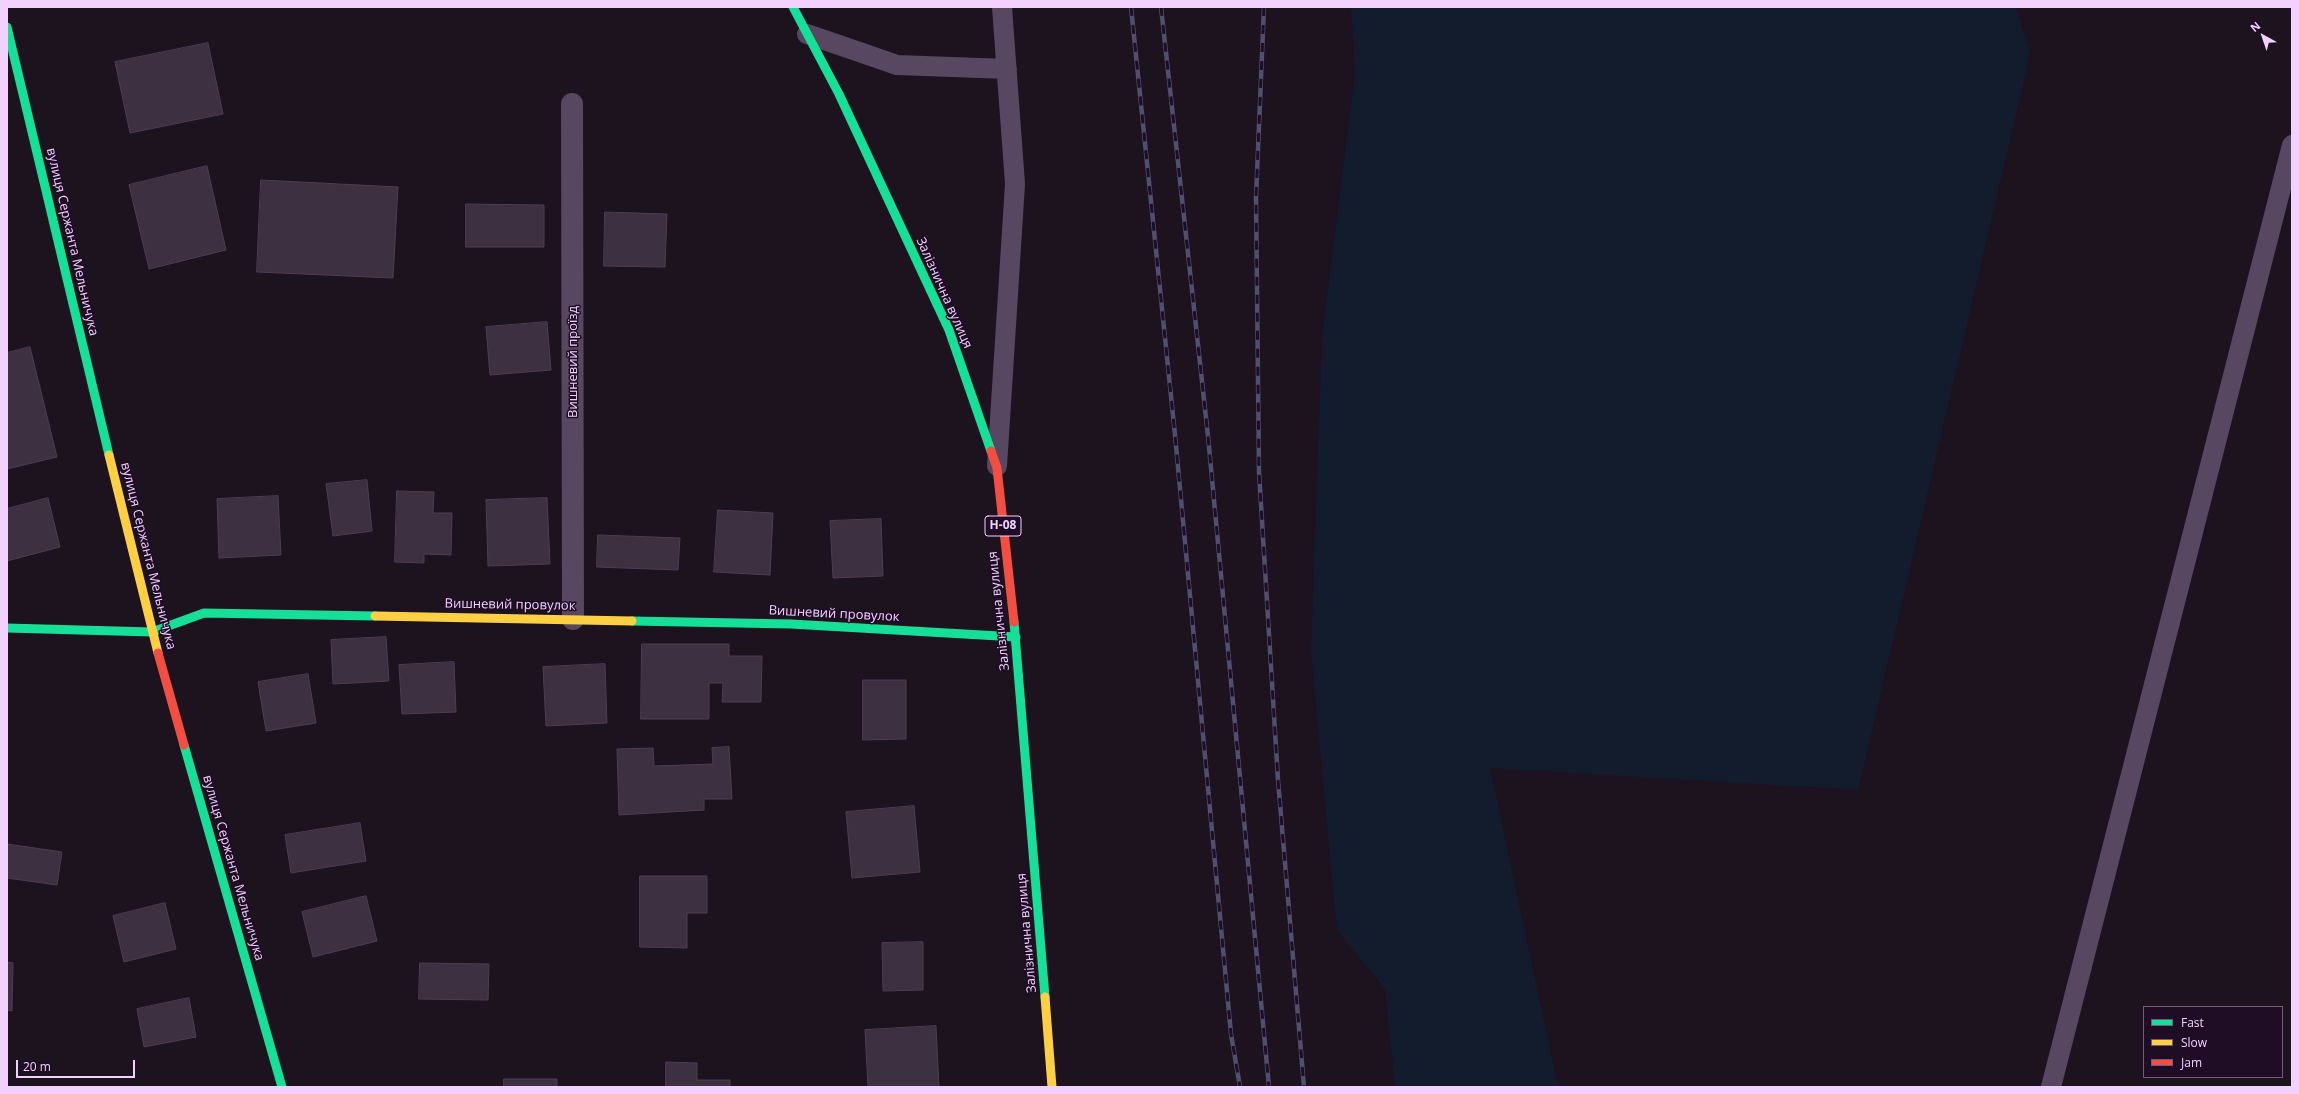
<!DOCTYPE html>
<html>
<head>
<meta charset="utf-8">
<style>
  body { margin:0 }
  #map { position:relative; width:2299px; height:1094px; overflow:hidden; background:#1c131f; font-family:"Open Sans",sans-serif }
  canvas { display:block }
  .frame { position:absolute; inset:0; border:8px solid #f2d1ff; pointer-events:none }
  .legend { position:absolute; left:2143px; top:1006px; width:140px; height:72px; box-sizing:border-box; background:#1f0d25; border:1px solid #735b7c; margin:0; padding:5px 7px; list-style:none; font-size:12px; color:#f2d1ff }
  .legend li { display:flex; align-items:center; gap:8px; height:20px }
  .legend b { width:20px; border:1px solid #735b7c }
  .north { position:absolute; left:2243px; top:16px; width:40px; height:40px; -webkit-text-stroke:3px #1f0d25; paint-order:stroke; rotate:320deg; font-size:11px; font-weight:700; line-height:16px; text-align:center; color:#f2d1ff }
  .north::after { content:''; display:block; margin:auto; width:14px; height:18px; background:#f2d1ff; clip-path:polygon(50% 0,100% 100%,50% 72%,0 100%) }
  .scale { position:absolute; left:16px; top:1060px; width:119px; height:18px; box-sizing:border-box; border:2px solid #f2d1ff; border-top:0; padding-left:5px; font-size:12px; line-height:14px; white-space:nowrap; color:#f2d1ff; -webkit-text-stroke:3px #1f0d25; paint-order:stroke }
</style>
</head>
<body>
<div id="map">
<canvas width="2299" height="1094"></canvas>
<div class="frame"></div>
<ul class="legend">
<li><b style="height:5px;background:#16e098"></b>Fast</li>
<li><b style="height:5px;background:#ffcf43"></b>Slow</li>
<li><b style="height:5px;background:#f24e42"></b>Jam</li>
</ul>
<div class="north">N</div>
<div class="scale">20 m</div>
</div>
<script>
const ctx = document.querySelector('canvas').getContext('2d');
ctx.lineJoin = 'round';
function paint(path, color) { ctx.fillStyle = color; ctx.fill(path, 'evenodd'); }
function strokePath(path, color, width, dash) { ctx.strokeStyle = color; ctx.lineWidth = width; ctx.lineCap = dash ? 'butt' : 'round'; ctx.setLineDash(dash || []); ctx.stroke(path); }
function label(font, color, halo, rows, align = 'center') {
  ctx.font = font + ' "Open Sans",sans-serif'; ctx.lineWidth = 3; ctx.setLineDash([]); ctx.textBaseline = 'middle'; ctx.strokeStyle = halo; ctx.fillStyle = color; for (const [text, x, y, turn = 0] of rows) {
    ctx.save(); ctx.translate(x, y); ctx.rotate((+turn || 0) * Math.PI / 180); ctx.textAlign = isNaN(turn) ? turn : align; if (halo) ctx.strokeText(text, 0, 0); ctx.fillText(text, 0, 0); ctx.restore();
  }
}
const green = new Path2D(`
  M1351 7H2016L2030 54 1858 790 1490 768 1558 1087H1395L1385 989 1337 930 1311 652 1322 337 1355 72Z`);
const building = new Path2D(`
  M208 43 223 114 130 133 115 62Z
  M207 166 226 250 149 269 129 185Z
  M261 180 398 187 393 278 257 272Z
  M466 204 544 205V247H466Z
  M605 212 667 214 665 267 604 266Z
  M547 322 551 370 490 375 486 327Z
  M30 347 57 457 7 469V353Z
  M367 480 372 531 333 536 326 484Z
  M397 491 434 492 433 513H452L451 555 424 554V563L395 562Z
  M278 496 281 555 219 558 217 499Z
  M48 498 60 547 7 561V509Z
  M547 498 550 564 488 566 486 500Z
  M718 510 773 513 770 575 714 572Z
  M881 519 883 576 833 578 830 521Z
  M598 535 680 538 678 570 597 567Z
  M386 637 389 681 333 684 331 640Z
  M642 644H729V656H762L761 702H722L723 683H709V719H641Z
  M454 662 456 712 402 714 399 665Z
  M605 664 607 723 546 726 543 667Z
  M308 674 316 723 266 731 258 682Z
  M863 680H906V739L863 740Z
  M729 747 732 799H704V810L619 815 617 749 653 748 654 766 713 764 712 748Z
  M914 806 920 872 852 878 846 812Z
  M360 823 366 861 291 873 285 835Z
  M7 844 62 852 57 885 7 878Z
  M640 876H707V913H687V948L640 947Z
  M366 896 377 941 313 957 302 912Z
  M165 903 176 949 124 962 113 916Z
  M923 942V990L883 991 882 943Z
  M7 962 13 963 12 1011 7 1010Z
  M420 963 489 964 488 1000 419 999Z
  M189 998 196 1037 144 1047 137 1009Z
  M936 1026 939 1087H868L865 1030Z
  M666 1062 697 1063V1080H730V1087H666Z
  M504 1079H557V1087H504Z`);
const lane = new Path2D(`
  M807 34 897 65 1007 69
  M997 466 1015 184 1002 7
  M2051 1087 2292 145`);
const street = new Path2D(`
  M572 104 573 619`);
const fast = new Path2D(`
  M793 7 839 94 949 330 991 451
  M7 27 109 455
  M632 621 791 624 1016 637
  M1014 622 1045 997
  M7 628 152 632 204 613 375 616
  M184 745 282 1087`);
const slow = new Path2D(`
  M109 455 158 653
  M375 616 632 621
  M1045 997 1052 1087`);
const jam = new Path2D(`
  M991 451 997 468 1014 622
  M158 653 184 745`);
const rail = new Path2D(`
  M1131 7 1175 435 1231 1034 1240 1087
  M1161 7 1208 436 1269 1087
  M1264 7 1256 197 1259 472 1278 780 1304 1087`);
const shields = [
  [1003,526,36]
];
const shieldNames = [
  ["Н-08",1003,526]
];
const streetNames = [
  ["вулиця Сержанта Мельничука",72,242,77],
  ["Залізнична вулиця",944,293,66],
  ["Вишневий проїзд",573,362,-90],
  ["вулиця Сержанта Мельничука",148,556,76],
  ["Вишневий провулок",510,605,1],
  ["Залізнична вулиця",999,611,-96],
  ["Вишневий провулок",834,614,3],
  ["вулиця Сержанта Мельничука",233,868,74],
  ["Залізнична вулиця",1027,933,-95]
];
paint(green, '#121c2d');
paint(building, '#3d3041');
strokePath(building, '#4e3c54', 1);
strokePath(lane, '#584760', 20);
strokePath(street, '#584760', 22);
strokePath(fast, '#16e098', 9);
strokePath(slow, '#ffcf43', 9);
strokePath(jam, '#f24e42', 9);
strokePath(rail, '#514e6f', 4.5);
strokePath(rail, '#1f0d25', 3, [9]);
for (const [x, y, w] of shields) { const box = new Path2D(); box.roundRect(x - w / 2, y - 10, w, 20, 3); ctx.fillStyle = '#1f0d25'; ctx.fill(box); strokePath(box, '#f2d1ff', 1); }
label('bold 12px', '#f2d1ff', null, shieldNames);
label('13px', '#f2d1ff', '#1f0d25', streetNames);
</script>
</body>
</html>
